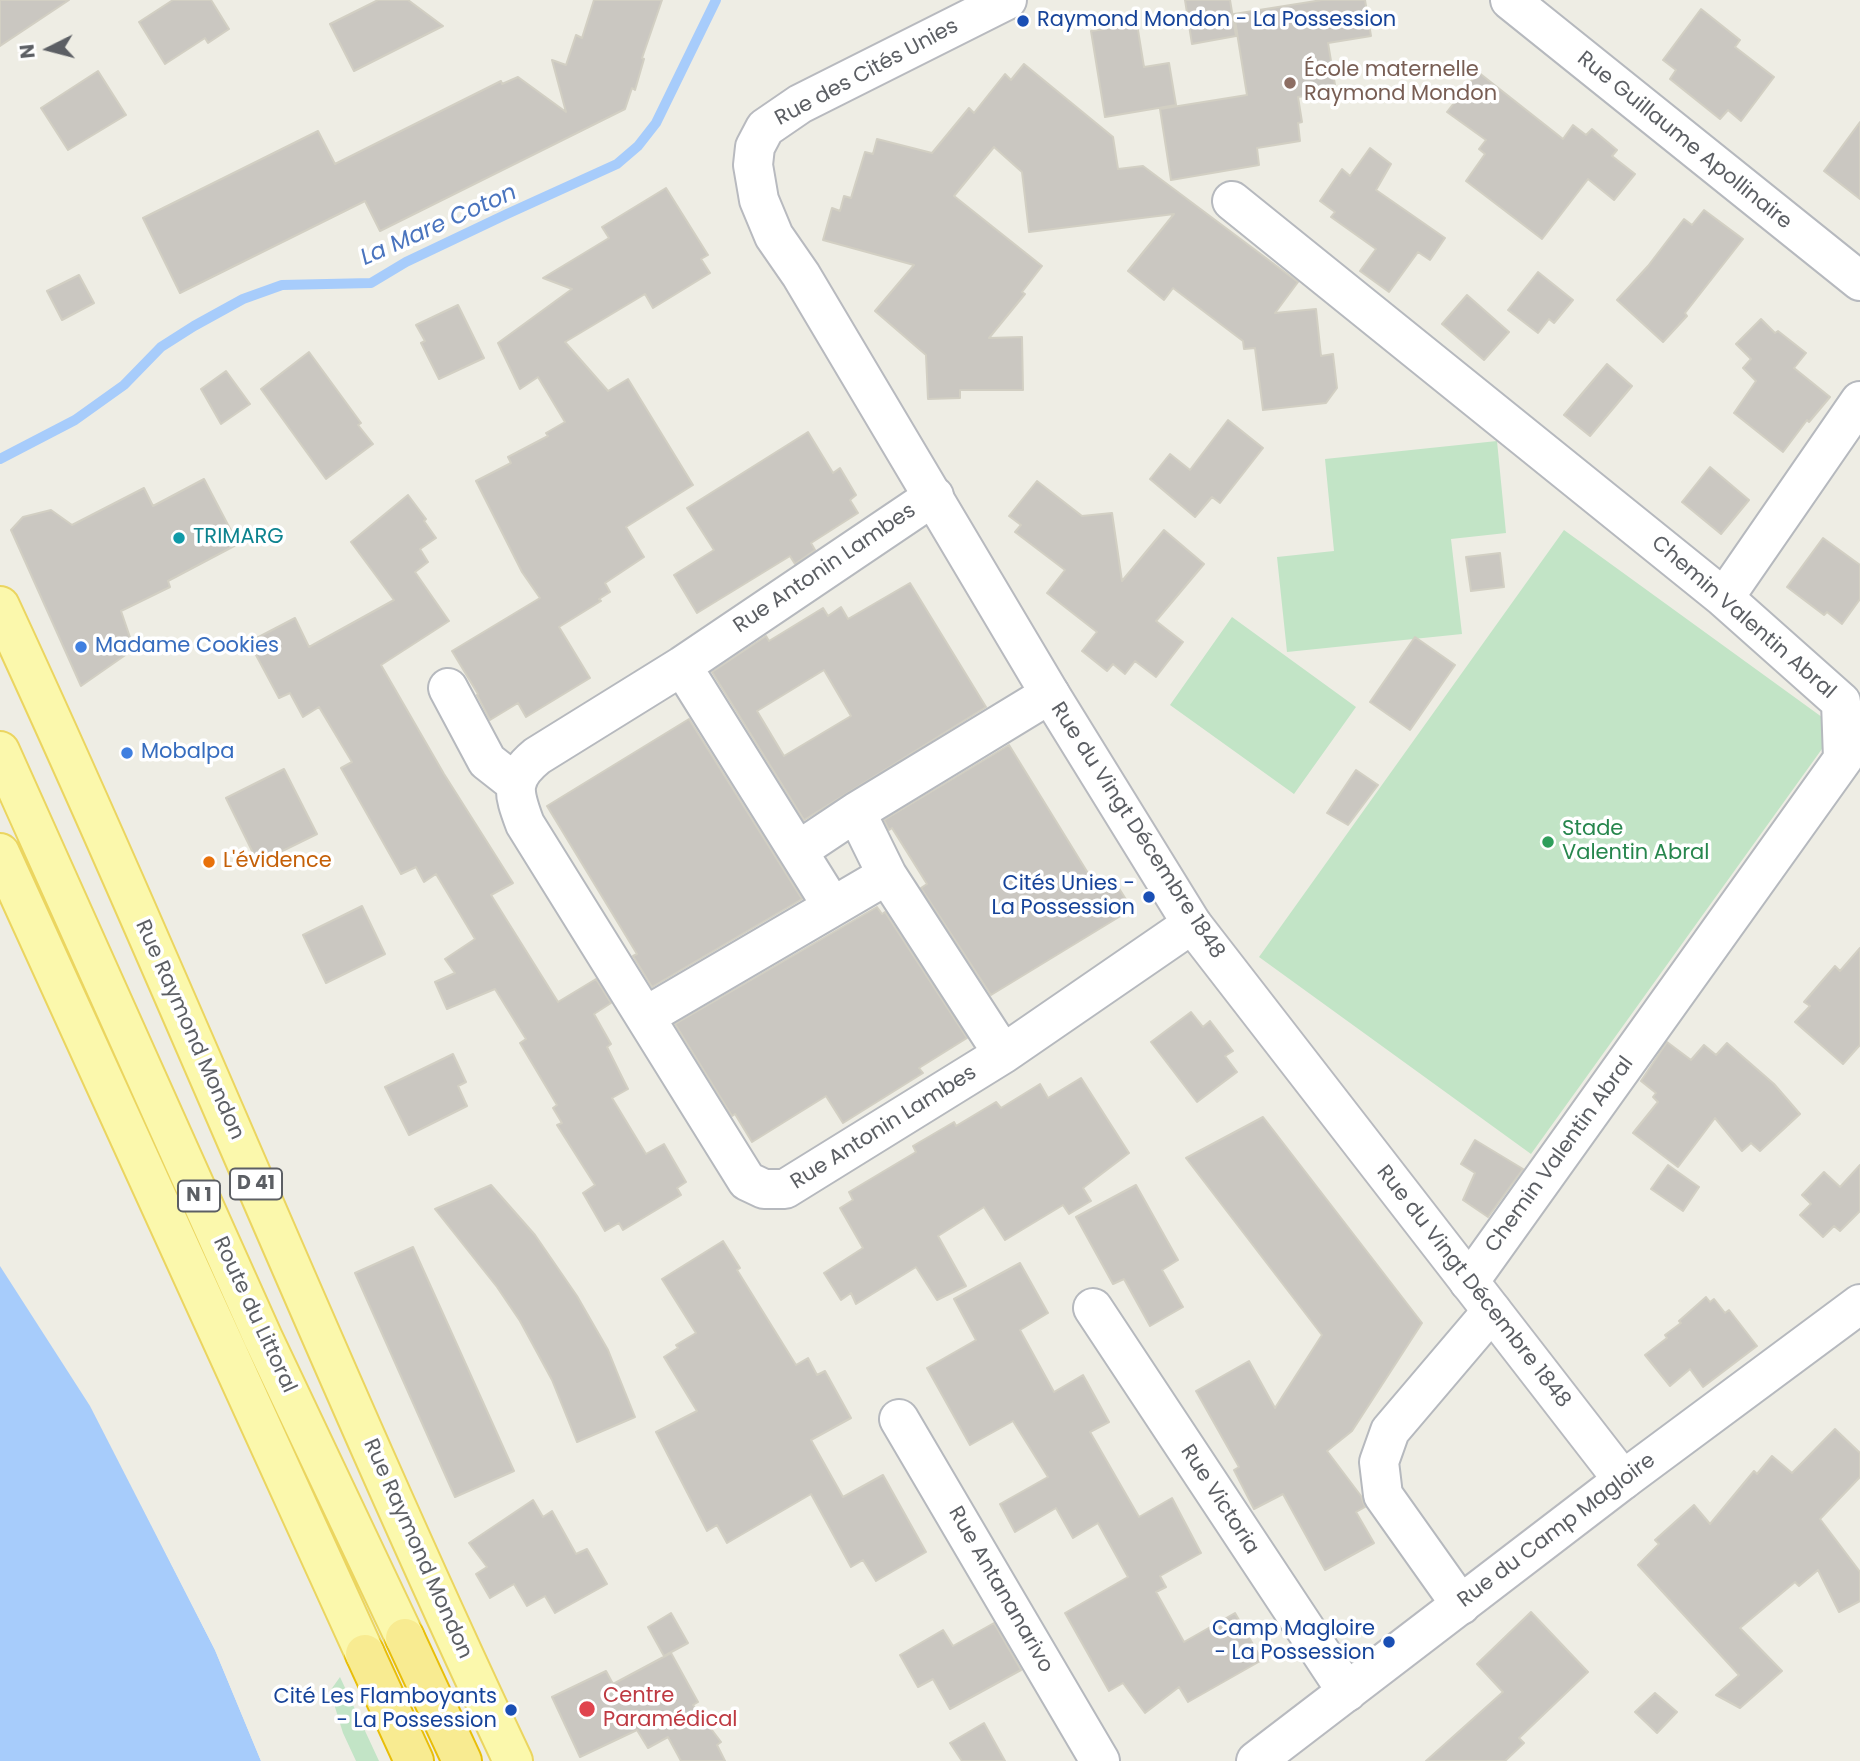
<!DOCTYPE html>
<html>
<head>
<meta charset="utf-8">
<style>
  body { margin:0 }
  #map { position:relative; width:1860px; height:1761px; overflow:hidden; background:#eeede4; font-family:Poppins,sans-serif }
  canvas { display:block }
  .north { position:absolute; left:14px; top:14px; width:70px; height:70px; -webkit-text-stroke:5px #fff; paint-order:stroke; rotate:264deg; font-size:19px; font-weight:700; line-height:28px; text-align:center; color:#5c5f64 }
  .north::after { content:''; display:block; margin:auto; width:24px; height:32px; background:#5c5f64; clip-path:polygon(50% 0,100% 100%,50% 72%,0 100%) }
</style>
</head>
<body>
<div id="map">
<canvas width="1860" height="1761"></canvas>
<div class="north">N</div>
</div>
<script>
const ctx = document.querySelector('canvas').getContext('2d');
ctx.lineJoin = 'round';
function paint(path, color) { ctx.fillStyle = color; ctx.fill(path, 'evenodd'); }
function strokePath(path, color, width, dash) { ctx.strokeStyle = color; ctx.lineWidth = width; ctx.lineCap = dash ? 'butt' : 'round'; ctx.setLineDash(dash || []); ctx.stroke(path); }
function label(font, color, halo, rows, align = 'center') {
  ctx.font = font + ' Poppins,sans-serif'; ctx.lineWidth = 7; ctx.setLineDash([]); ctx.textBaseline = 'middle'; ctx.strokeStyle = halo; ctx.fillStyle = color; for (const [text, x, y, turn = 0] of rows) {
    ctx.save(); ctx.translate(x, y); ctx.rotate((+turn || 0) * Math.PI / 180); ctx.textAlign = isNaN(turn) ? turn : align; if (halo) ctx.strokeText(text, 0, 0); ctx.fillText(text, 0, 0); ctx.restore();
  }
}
const green = new Path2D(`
  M1497 441 1506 533 1451 539 1462 634 1287 652 1277 557 1334 551 1325 459Z
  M1564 530 1837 728 1531 1154 1259 957Z
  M1232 617 1356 707 1294 794 1170 705Z
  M340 1677 379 1761H356L343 1733 330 1691Z`);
const water = new Path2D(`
  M0 1266 90 1406 215 1650 261 1761H0Z`);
const pier = new Path2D(`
  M77 1378 93 1404 218 1648 265 1761H261L215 1650Z`);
const stream = new Path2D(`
  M0 459 75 420 124 385 161 347 194 326 243 299 282 285 371 283 406 262 507 214 617 164 638 146 656 123 716 0`);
const building = new Path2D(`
  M0 0H69L0 46Z
  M173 0H211L229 29 208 43 205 38 165 64 139 22Z
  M378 0H408L443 26 354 71 330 24Z
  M594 0H662L642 58 644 59 635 90 632 88 625 109 380 231 365 201 180 293 143 218 318 131 335 164 501 81 502 84 518 77 566 112 552 60 566 65 576 35 582 38Z
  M1185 0H1230L1236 36 1192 44Z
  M1322 0H1365L1371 36 1328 43 1336 91 1298 97 1302 122 1298 123 1300 141 1257 148 1259 165 1171 180 1160 109 1247 95 1234 14Z
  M1701 9 1740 40 1735 47 1774 77 1741 121 1728 110 1720 119 1670 79 1676 70 1663 60Z
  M1137 24 1144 67 1169 63 1176 105 1105 117 1091 31Z
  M1024 64 1113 137 1118 169 1143 166 1298 282 1275 313 1316 309 1321 356 1333 354 1337 388 1326 403 1263 410 1255 348 1244 349 1243 341 1173 288 1164 300 1128 271 1174 214 1029 232 1022 172 994 147 954 196 1042 266 1022 292 1025 294 989 338 1022 337 1023 390H960V398L928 399 926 355 875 311 914 265 823 240 832 208 840 211 844 196 851 198 865 152 873 154 877 139 932 153 969 108 974 113 1005 74 1011 80Z
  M98 71 126 115 68 150 41 108Z
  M1478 72 1563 139 1573 125 1586 135 1592 129 1617 150 1612 156 1635 174 1614 200 1588 179 1542 239 1466 181 1485 154 1479 149 1486 140 1447 112Z
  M1860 122V199L1824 171Z
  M1370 148 1391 164 1376 190 1445 238 1430 260 1418 252 1389 292 1360 271 1376 249 1331 217 1335 212 1320 201 1342 169 1350 176Z
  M666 188 708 255 701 259 710 273 653 308 645 294 565 342 608 391 628 379 693 485 626 527 644 557 605 583 610 592 599 599 601 601 559 627 590 678 526 717 518 703 490 720 477 695 478 694 452 651 540 598 522 572 476 481 511 463 508 457 548 436 546 433 565 422 538 377 520 389 498 343 572 289 543 278 609 238 602 227Z
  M1704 210 1743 239 1685 313 1687 316 1663 342 1617 300 1648 266 1684 219 1692 225Z
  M1538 272 1573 300 1554 323 1549 319 1538 333 1508 310Z
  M79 275 94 303 62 320 47 291Z
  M1467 295 1509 332 1484 360 1442 324Z
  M458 305 484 358 439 379 421 343 425 341 416 325Z
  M1761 319 1775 333 1778 331 1806 353 1794 368 1830 397 1809 422 1807 420 1783 452 1734 413 1756 381 1743 368 1751 359 1736 344Z
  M309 352 361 423 358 425 373 444 326 479 261 389Z
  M1607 364 1632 386 1590 436 1564 415Z
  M226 371 250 404 221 424 201 389Z
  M1228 420 1263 448 1220 503 1212 497 1195 517 1150 479 1170 454 1190 470Z
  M808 432 833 473 840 468 856 495 850 500 858 513 811 543 815 550 795 564 790 556 697 613 674 575 714 550 687 508Z
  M1710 467 1749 500 1721 534 1682 502Z
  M204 479 238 544 168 581 170 587 121 611 134 649 81 686 11 530 23 517 51 510 72 525 144 488 153 506Z
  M1037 481 1082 516 1112 513 1122 581 1164 530 1204 564 1156 621 1183 642 1156 677 1135 661 1125 674 1113 664 1107 671 1082 651 1097 632 1047 593 1065 570 1015 532 1021 525 1009 516Z
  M408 495 426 519 424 521 436 538 420 549 428 562 415 572 449 621 381 665 444 774 513 883 491 895 558 1002 596 979 611 1003 594 1014 611 1044 607 1047 628 1089 612 1098 646 1154 664 1144 686 1182 677 1188 681 1195 623 1230 619 1223 605 1231 583 1193 595 1185 557 1125 562 1123 553 1108 557 1105 520 1043 526 1039 495 989 447 1009 435 982 455 973 445 959 475 939 436 874 424 882 416 867 401 874 341 768 352 762 319 707 303 717 290 693 279 698 249 642 295 618 309 647 394 600 351 542Z
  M1823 538 1860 565V599L1842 624 1827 612 1824 615 1787 587Z
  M1500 553 1504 587 1471 591 1466 557Z
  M910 583 986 707 804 820 712 672 766 636 769 641 823 608 828 616 841 607 848 619ZM824 670 851 716 784 756 757 711Z
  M1415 637 1455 665 1410 730 1370 702Z
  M689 719 802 899 652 987 633 956 637 954 547 806Z
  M1009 745 1099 891 1115 882 1132 909 991 995 921 888 927 884 892 828 889 830 884 820Z
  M284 769 317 834 258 863 226 798Z
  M1356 770 1378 785 1348 825 1327 813Z
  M362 906 385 954 326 983 303 935Z
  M877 907 882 914 885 912 967 1038 919 1068 923 1073 843 1123 826 1096 752 1142 735 1114 732 1116 675 1024Z
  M1860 948V1045L1843 1064 1795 1022 1810 1006 1804 1002 1835 966 1840 971Z
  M1191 1012 1203 1027 1210 1021 1233 1051 1225 1056 1237 1072 1197 1102 1151 1042Z
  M1667 1042 1691 1060 1704 1045 1716 1055 1727 1043 1774 1084 1800 1114 1760 1151 1751 1143 1742 1151 1715 1118 1678 1167 1633 1133 1658 1102 1653 1097 1656 1093 1641 1081Z
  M453 1054 466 1082 458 1086 467 1106 409 1135 385 1087Z
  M1081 1078 1129 1153 1083 1188 1091 1201 1069 1214 1063 1205 1005 1240 984 1207 938 1236 966 1286 937 1300 916 1267 856 1304 851 1293 841 1300 824 1273 863 1248 840 1208 853 1200 849 1192 916 1152 913 1146 954 1122 956 1126 996 1102 1001 1108 1040 1084 1048 1098Z
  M1263 1117 1422 1323 1352 1431 1327 1451 1361 1496 1365 1507 1356 1512 1374 1543 1325 1570 1283 1494 1254 1509 1234 1470 1239 1467 1196 1391 1249 1361 1275 1408 1322 1335 1186 1158Z
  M1475 1140 1523 1169 1488 1217 1463 1200 1475 1173 1461 1164Z
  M1668 1165 1699 1187 1683 1211 1651 1189Z
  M1860 1165V1211L1840 1231 1834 1226 1823 1237 1800 1215 1811 1204 1802 1195 1824 1172 1840 1187Z
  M491 1185 535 1235 577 1296 608 1350 635 1417 577 1442 552 1380 520 1321 497 1287 435 1209Z
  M1136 1185 1178 1260 1162 1270 1183 1307 1150 1326 1124 1279 1113 1284 1076 1217Z
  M723 1241 740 1268 737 1270 796 1365 808 1358 817 1375 825 1371 851 1418 811 1440 843 1497 883 1475 926 1552 876 1581 863 1560 851 1567 811 1494 727 1543 717 1525 707 1531 656 1432 697 1411 664 1357 678 1348 676 1345 696 1333 662 1279Z
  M413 1247 514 1471 455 1497 355 1273Z
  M1020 1263 1048 1313 1020 1330 1054 1392 1083 1375 1109 1422 1090 1432 1139 1517 1172 1498 1201 1553 1160 1576 1166 1587 1156 1592 1184 1642 1235 1613 1262 1660 1188 1702 1179 1687 1145 1713 1123 1683 1109 1691 1065 1613 1128 1577 1098 1523 1073 1538 1056 1508 1015 1532 1000 1504 1048 1477 1013 1421 970 1445 927 1368 976 1340 954 1299Z
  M1706 1297 1710 1302 1714 1299 1725 1313 1729 1310 1757 1346 1703 1387 1690 1369 1670 1386 1645 1355 1667 1338 1665 1335 1681 1323 1679 1321Z
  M1835 1429 1860 1453V1477L1820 1519 1860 1572V1601L1839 1612 1818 1570 1799 1586 1795 1582 1740 1628 1782 1671 1740 1708 1716 1695 1739 1675 1638 1565 1659 1544 1655 1540 1694 1505 1710 1524 1754 1471 1757 1474 1772 1456 1792 1473Z
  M533 1500 543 1517 552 1511 576 1554 587 1549 607 1584 555 1613 545 1596 527 1606 514 1584 490 1598 476 1574 487 1567 469 1543Z
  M1531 1612 1588 1672 1519 1738 1524 1743 1505 1761H1426L1503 1692 1477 1664Z
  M671 1613 688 1643 664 1656 648 1627Z
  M994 1623 1021 1670 950 1709 933 1679 918 1687 900 1655 943 1630 953 1646Z
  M671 1653 698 1702 693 1705 721 1742 717 1745 725 1761H681L668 1737 648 1748 637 1730 580 1757 552 1697 606 1671 613 1684Z
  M1655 1693 1677 1712 1657 1733 1635 1712Z
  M984 1723 1005 1761H962L950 1743Z`);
const street = new Path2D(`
  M1510 0 1860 281
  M1232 201 1724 598 1841 702 1843 759 1469 1282
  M934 496 682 666 537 756C509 779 513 792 525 824L747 1181 764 1189H785L1003 1054 1192 924
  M1724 598 1860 401
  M682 666 832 906
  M448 688 487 761 515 783
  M856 812 887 875 1003 1054
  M799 850 856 812 1050 694
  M646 1016 887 875
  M1093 1308 1347 1692
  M899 1419 1100 1761
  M1623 1480 1860 1304
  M1461 1605 1383 1495 1379 1462 1390 1431 1492 1311`);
const secondary = new Path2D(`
  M1007 0 800 104 765 128 755 147 753 165 759 200 774 236 801 275 1050 694 1192 924 1623 1480 1256 1761`);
const primary = new Path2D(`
  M0 606C177 988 333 1380 513 1761
  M0 751 263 1338 405 1638
  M0 853 365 1654`);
const highway = new Path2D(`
  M405 1638 462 1761
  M365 1654 414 1761`);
const markers = [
  [1023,21,7,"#1a4fb4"],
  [1290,83,7,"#8d6e63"],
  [179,538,7,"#0f9aa8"],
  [81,647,7,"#3f7fe0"],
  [127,753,7,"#3f7fe0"],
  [1548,842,7,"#2e9e5b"],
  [209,862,7,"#e8710a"],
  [1149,897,7,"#1a4fb4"],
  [1389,1642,7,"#1a4fb4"],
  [587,1709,9,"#e0444e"],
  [511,1710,7,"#1a4fb4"]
];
const shields = [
  [256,1184,52],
  [199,1196,42]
];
const shieldNames = [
  ["D 41",256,1184],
  ["N 1",199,1196]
];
const transitNames = [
  ["Raymond Mondon - La Possession",1037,21,"left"],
  ["Cités Unies -",1135,885],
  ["La Possession",1135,909],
  ["Camp Magloire",1375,1630],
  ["- La Possession",1375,1654],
  ["Cité Les Flamboyants",497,1698],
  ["- La Possession",497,1722]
];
const educationNames = [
  ["École maternelle",1304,71],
  ["Raymond Mondon",1304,95]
];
const streetNames = [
  ["Rue des Cités Unies",867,73,-28],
  ["Rue Guillaume Apollinaire",1684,141,39],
  ["Rue Antonin Lambes",825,569,-34],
  ["Chemin Valentin Abral",1743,618,41],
  ["Rue du Vingt Décembre 1848",1137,831,57],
  ["Rue Raymond Mondon",189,1030,66],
  ["Rue Antonin Lambes",884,1128,-32],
  ["Chemin Valentin Abral",1560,1155,-54],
  ["Rue du Vingt Décembre 1848",1473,1287,52],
  ["Route du Littoral",254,1315,65],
  ["Rue Victoria",1219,1500,57],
  ["Rue du Camp Magloire",1557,1531,-37],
  ["Rue Raymond Mondon",417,1549,66],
  ["Rue Antananarivo",1000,1590,60]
];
const cultureNames = [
  ["TRIMARG",193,538]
];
const shopNames = [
  ["Madame Cookies",95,647],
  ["Mobalpa",141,753]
];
const leisureNames = [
  ["Stade",1562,830],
  ["Valentin Abral",1562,854]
];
const foodNames = [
  ["L'évidence",223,862]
];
const healthNames = [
  ["Centre",603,1697],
  ["Paramédical",603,1721]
];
const waterNames = [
  ["La Mare Coton",439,226,-24]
];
paint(green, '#c2e4c6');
paint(water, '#a7ccfb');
paint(pier, '#eeede4');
strokePath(stream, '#a7ccfb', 10);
paint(building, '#cac7c1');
strokePath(building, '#d2cfc3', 2);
strokePath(street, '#b6b9be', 42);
strokePath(secondary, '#b8babf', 42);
strokePath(primary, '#ebd560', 42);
strokePath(highway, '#e8be0a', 42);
strokePath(street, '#fff', 38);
strokePath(secondary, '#fff', 38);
strokePath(primary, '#fbf8ac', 38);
strokePath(highway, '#f8eb91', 38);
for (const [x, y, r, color] of markers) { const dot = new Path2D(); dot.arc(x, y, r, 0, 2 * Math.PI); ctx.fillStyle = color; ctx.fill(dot); strokePath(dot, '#fff', 2.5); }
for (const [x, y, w] of shields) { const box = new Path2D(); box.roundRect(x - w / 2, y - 15.5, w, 31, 5); ctx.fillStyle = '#fff'; ctx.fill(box); strokePath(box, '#5c5f64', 2); }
label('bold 19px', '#5c5f64', null, shieldNames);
label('21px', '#164399', '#fff', transitNames, 'right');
label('21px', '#785e54', '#fff', educationNames, 'left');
label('21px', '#5c5f64', '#fff', streetNames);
label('21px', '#0d838f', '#fff', cultureNames, 'left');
label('21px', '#366cbe', '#fff', shopNames, 'left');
label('21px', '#27864d', '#fff', leisureNames, 'left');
label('21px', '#c56008', '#fff', foodNames, 'left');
label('21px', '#be3a42', '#fff', healthNames, 'left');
label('italic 23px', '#4a74be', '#fff', waterNames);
</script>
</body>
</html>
